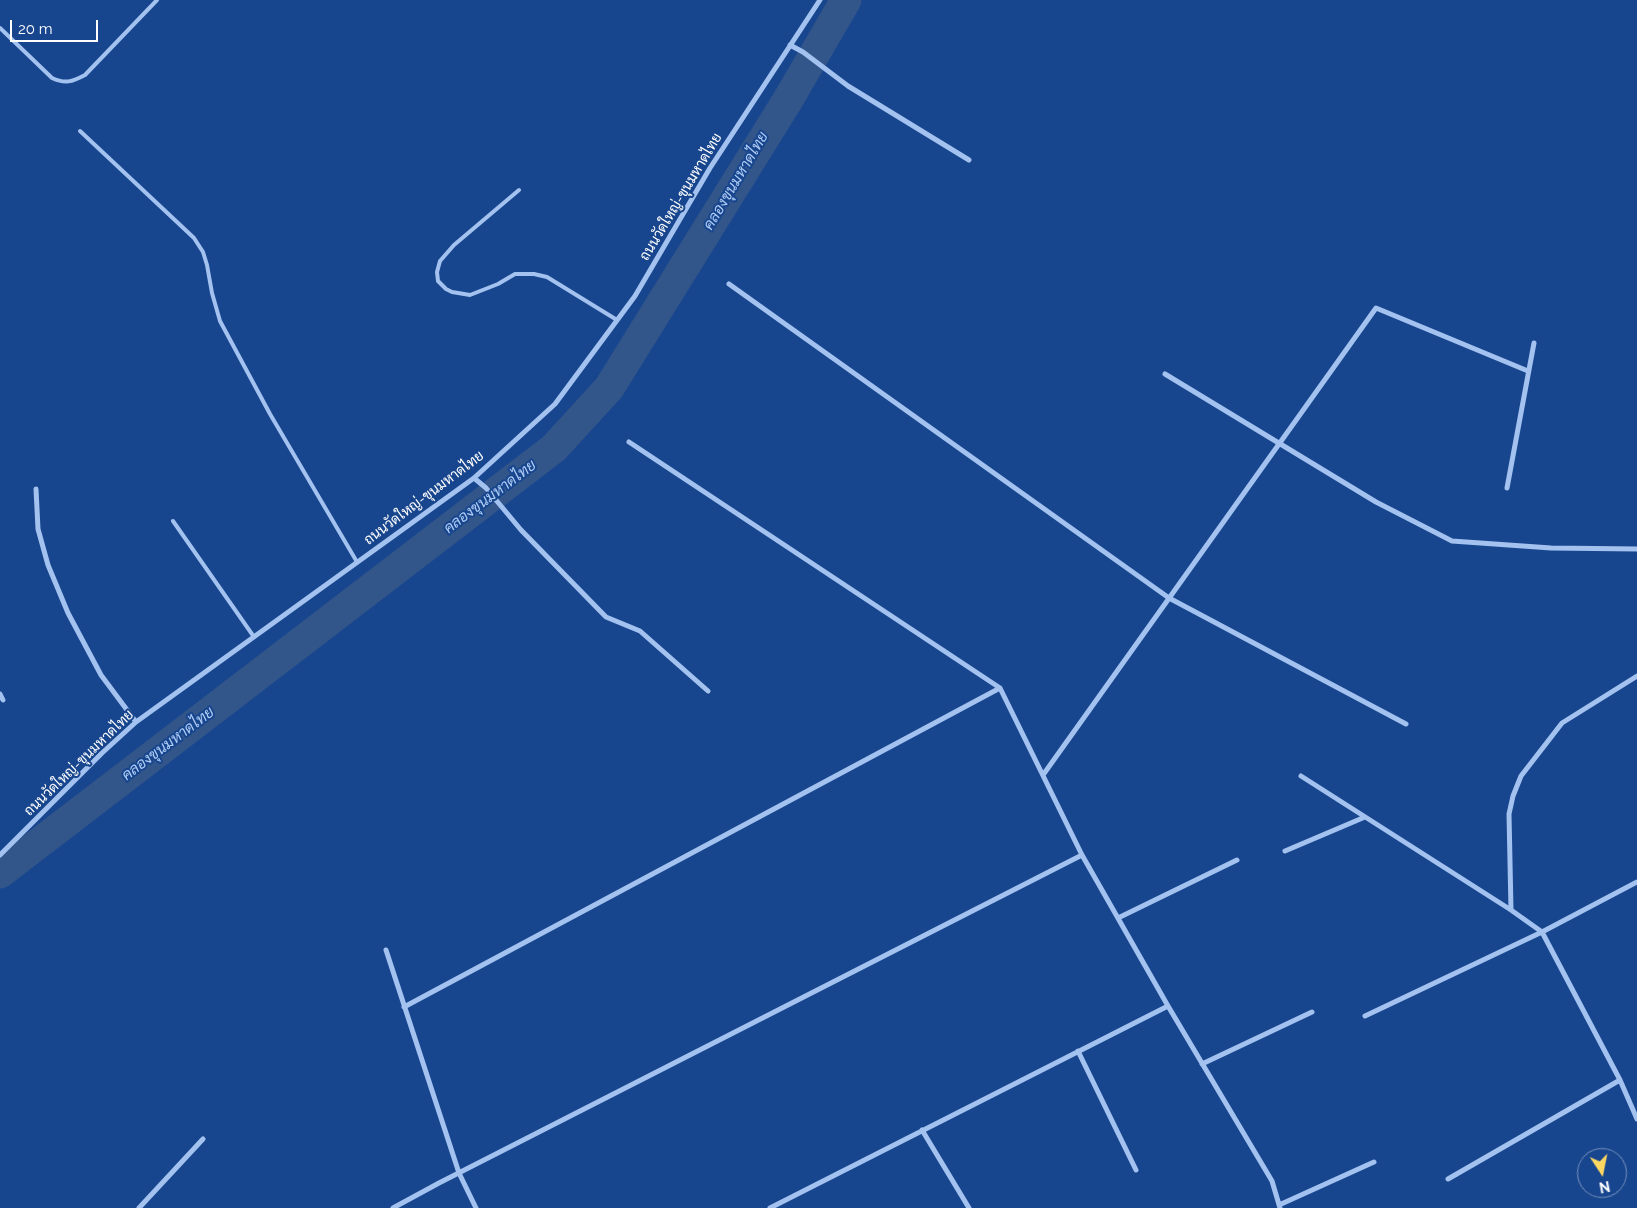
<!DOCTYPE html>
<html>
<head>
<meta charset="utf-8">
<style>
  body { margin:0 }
  #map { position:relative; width:1637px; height:1208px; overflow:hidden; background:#18468e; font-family:Raleway,sans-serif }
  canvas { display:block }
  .north { position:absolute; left:1577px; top:1148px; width:50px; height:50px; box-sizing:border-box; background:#18468e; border:1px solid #7490bb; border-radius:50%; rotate:169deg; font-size:14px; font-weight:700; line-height:20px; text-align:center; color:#fff }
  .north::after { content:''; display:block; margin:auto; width:18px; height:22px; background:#ffd861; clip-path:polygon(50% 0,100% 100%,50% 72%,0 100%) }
  .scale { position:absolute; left:10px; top:20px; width:88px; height:22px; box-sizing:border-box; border:2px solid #fff; border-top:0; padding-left:6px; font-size:15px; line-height:18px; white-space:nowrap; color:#fff; -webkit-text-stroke:4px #18468e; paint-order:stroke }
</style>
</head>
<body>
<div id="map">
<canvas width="1637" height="1208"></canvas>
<div class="north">N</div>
<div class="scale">20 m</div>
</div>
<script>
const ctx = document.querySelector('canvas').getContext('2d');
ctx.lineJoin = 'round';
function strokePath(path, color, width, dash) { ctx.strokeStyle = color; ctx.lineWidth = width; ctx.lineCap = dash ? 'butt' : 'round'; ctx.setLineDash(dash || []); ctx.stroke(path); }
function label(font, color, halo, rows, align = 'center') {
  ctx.font = font + ' Raleway,Sarabun,sans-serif'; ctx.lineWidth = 4; ctx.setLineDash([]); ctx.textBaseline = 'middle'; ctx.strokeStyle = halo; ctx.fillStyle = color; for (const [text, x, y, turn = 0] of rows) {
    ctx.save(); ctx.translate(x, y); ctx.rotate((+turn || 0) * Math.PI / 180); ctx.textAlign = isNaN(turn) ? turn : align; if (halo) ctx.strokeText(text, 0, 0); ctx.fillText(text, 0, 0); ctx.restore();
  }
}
const canal = new Path2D(`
  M0 873 554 448 609 388 789 98 846 0`);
const service = new Path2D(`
  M0 28 52 78C65 84 72 82 85 75L157 0
  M80 131 194 238 203 252 207 265 212 293 220 321 270 414 357 562
  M519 190 454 245 440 261 437 272 438 281 446 289 452 292 470 295 498 284 515 274H534L547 277 617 320
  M173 521 254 637`);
const minor = new Path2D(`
  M790 45 803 52 848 86 969 160
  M729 284 1169 598 1406 724
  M1165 374 1376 502 1452 541 1551 548 1637 549
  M629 442 1000 688 1082 855 1168 1006 1272 1181 1280 1208
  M474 478 486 488 521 530 606 617 640 631 708 691
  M1507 488 1534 343
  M36 489 38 529 48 565 68 613 101 675 136 722
  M1637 676 1562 723 1521 776 1513 796 1509 814 1511 910 1542 932 1620 1080 1637 1119
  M0 694 3 700
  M1043 775 1376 308 1528 371
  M1301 776 1511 910
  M1285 851 1365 817
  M0 855 102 753 136 722 474 478 555 404 635 296 710 168 820 0
  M1118 918 1237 860
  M386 950 459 1173 476 1208
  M404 1007 1000 688
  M1365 1016 1542 932 1637 882
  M1078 1051 1136 1170
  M1202 1064 1312 1012
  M922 1130 969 1208
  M1448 1179 1620 1080
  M1279 1205 1374 1162
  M139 1208 203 1139
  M393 1208 439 1183 1082 855
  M770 1208 1168 1006`);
const streetNames = [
  ["ถนนวัดใหญ่-ขุนมหาดไทย",681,197,-59],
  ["ถนนวัดใหญ่-ขุนมหาดไทย",424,498,-37],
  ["ถนนวัดใหญ่-ขุนมหาดไทย",79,763,-44]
];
const waterNames = [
  ["คลองขุนมหาดไทย",736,181,-59],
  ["คลองขุนมหาดไทย",490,497,-37],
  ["คลองขุนมหาดไทย",168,744,-37]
];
strokePath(canal, '#32558a', 31);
strokePath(service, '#a3c2ef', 4);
strokePath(minor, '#a3c2ef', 5);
label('14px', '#fff', '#18468e', streetNames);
label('italic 15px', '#afcdf6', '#18468e', waterNames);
</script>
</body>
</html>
